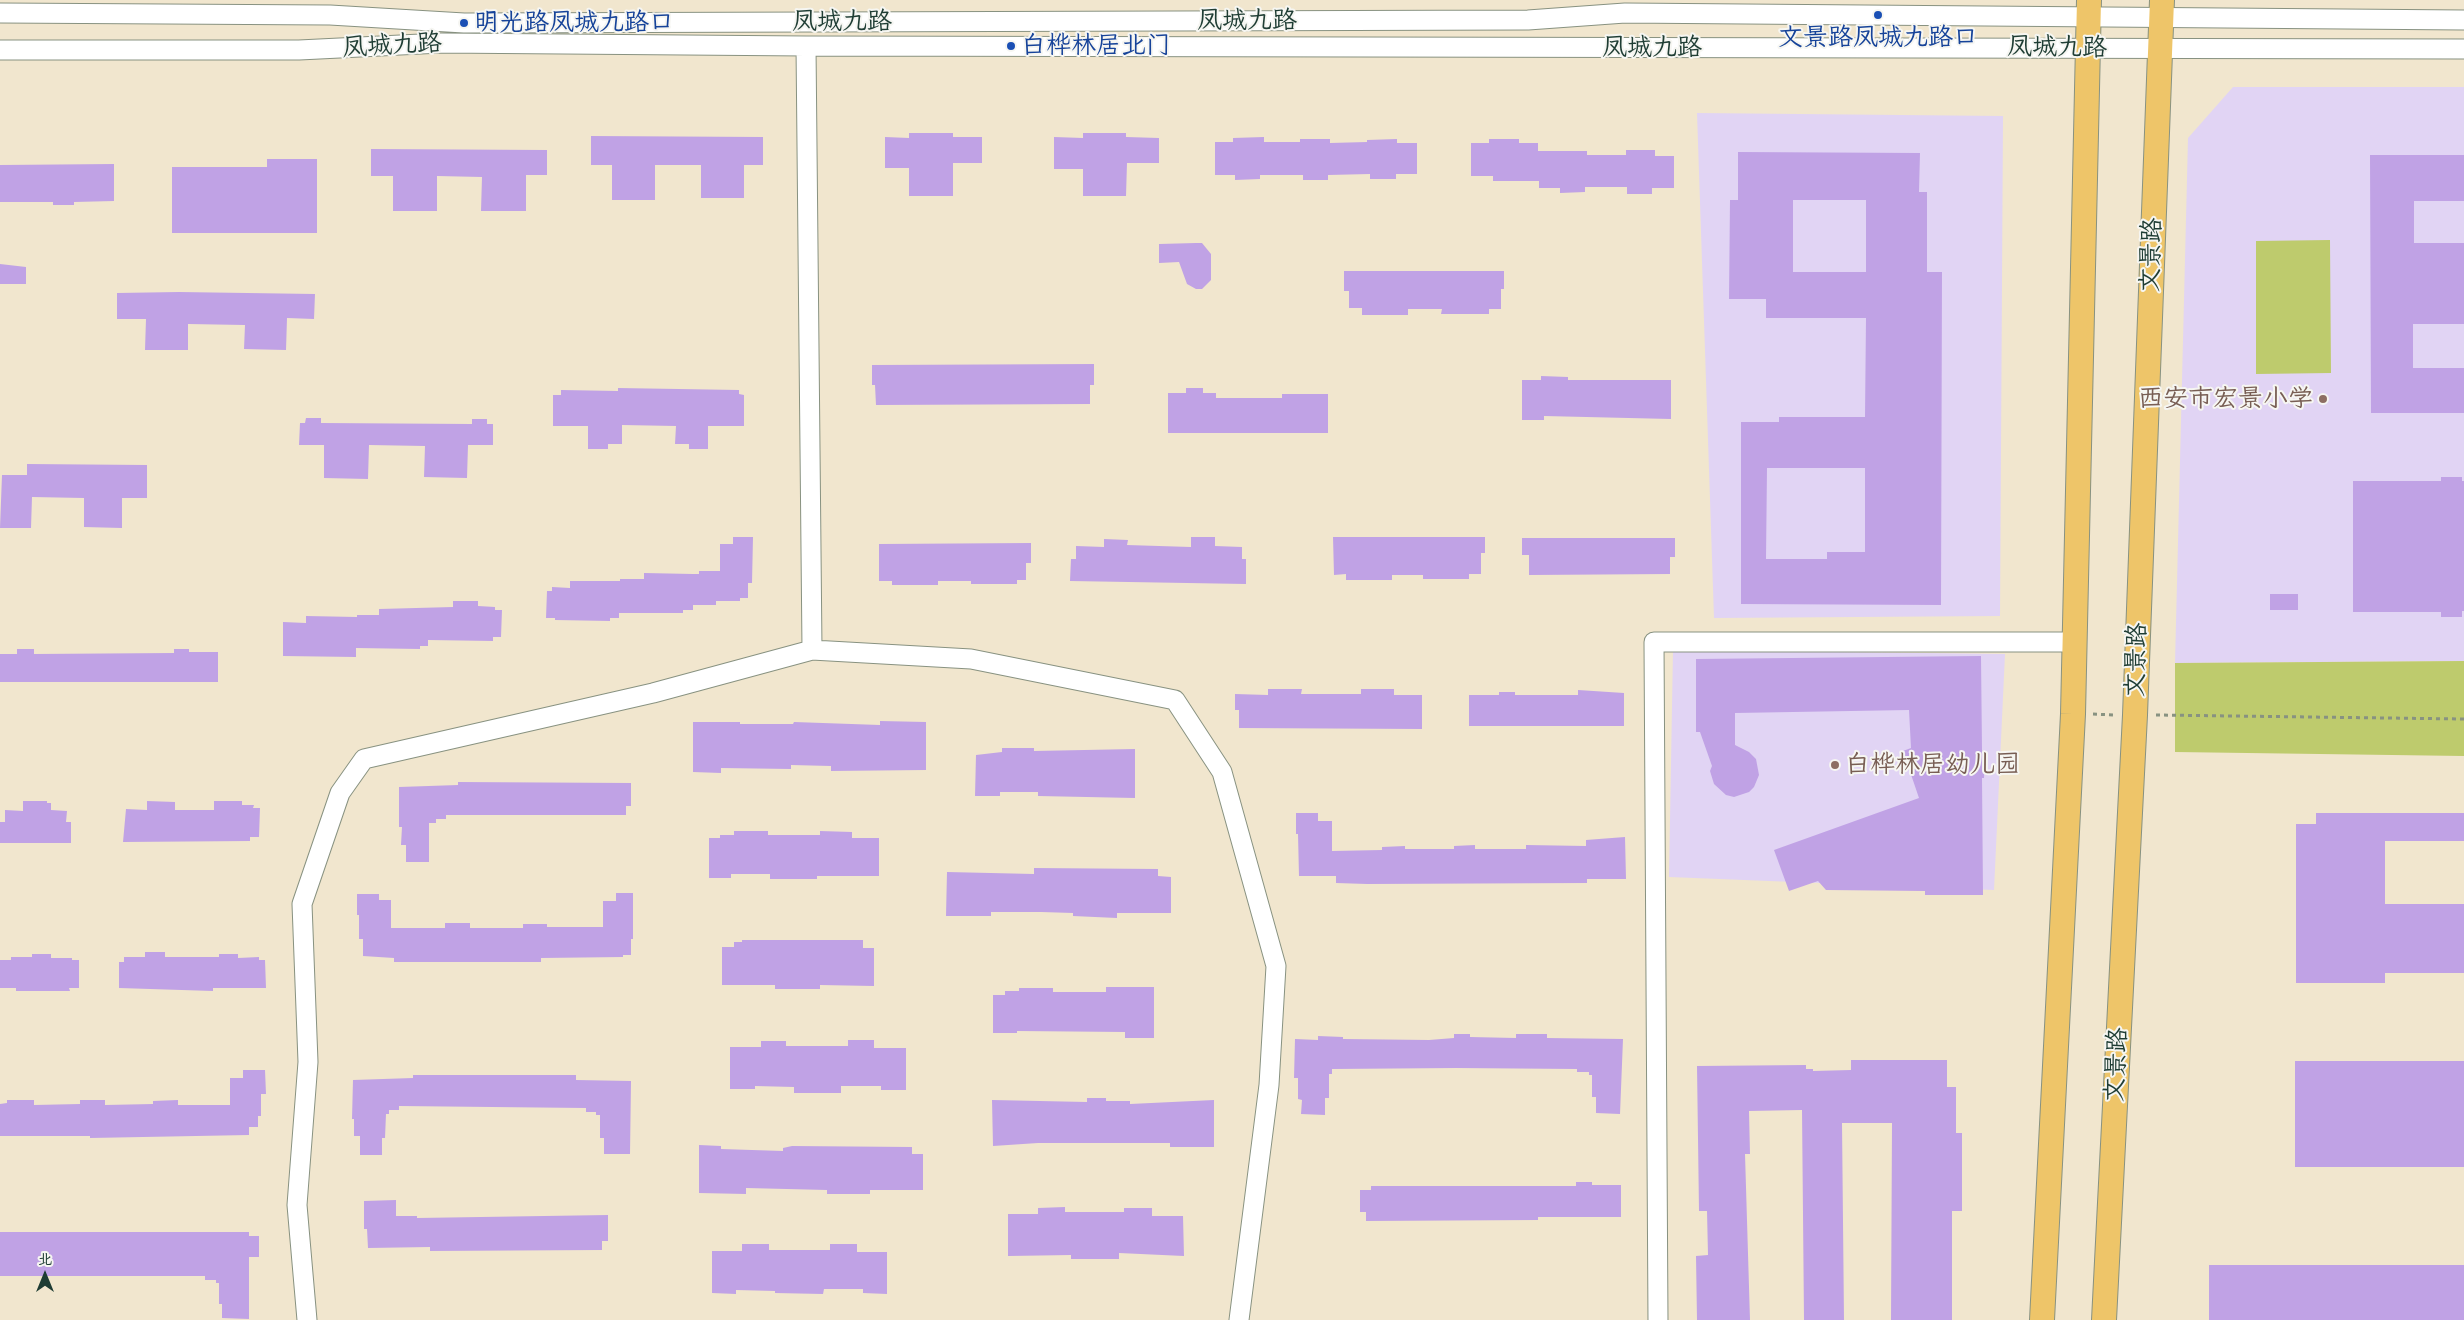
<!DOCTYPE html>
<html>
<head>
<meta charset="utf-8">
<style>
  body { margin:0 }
  #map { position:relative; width:2464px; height:1320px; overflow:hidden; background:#f1e6ce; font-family:Caveat,"LXGW WenKai TC",sans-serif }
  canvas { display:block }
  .north { position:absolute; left:20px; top:1250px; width:50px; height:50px; -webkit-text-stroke:4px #f6f6f2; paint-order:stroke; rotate:0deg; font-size:14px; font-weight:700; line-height:20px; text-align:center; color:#1f3d34 }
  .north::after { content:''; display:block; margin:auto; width:18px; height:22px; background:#1f3d34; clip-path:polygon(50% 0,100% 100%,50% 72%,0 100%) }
</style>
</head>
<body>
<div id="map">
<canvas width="2464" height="1320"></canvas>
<div class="north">北</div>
</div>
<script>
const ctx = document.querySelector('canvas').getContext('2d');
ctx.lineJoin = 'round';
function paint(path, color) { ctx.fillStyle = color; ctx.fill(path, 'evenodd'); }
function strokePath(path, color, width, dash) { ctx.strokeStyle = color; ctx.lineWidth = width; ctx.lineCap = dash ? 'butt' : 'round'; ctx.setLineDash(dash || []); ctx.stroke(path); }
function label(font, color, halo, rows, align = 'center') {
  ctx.font = font + ' Caveat,"LXGW WenKai TC",sans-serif'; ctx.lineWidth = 4; ctx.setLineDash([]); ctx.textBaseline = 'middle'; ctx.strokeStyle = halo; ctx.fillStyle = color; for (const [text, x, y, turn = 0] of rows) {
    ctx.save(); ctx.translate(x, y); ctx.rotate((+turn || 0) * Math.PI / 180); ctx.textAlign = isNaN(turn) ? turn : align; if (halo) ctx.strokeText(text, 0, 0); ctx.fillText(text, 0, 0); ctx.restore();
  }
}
const built = new Path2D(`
  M2233 87H2464V661L2175 663 2188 138Z
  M1697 113 2003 116 2000 616 1714 618Z
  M1673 650 2005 654 1994 890 1669 877Z`);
const green = new Path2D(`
  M2330 240 2331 373 2256 374V241Z
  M2464 661V756L2175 752V663Z`);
const building = new Path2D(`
  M909 133H953V137H982V163H953V196H909V168H885V137L909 138Z
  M1083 133H1126V137L1159 138V163H1127L1126 196H1083V169H1054V137L1083 138Z
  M591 136 763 137V165H744V198H701V165H655V200H612V165H591Z
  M1264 137V142H1300V139H1330V143L1367 142V140L1397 139V143H1417V174H1396V179H1370V174L1328 175V180H1303V175H1260V179L1235 180V175H1215V142H1233V138Z
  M1489 139H1519V143H1538V151H1587V155H1626V150H1655V156H1674V188H1652V194H1627V187H1585V192L1560 193V188H1539V181H1493V176H1471V143H1489Z
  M371 149 547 150V175H526V211H481L482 177 437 176V211H393V176H371Z
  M1738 152 1920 153 1919 192H1927V272H1942L1941 605 1741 604V422H1779V417H1865L1866 318H1766V299H1729L1730 200H1738ZM1793 200H1866V272H1793ZM1767 468H1865V552H1827V559H1766Z
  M2370 155H2464V201H2414V243H2464V324H2413V368H2464V413H2371Z
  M267 159H317V233H172V167H267Z
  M114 164V201L74 202V205H53V202H0V165Z
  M1196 243H1202L1211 254V280L1202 289H1196L1187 284 1179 262 1159 263V244Z
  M0 264 26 267V284H0Z
  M1344 271H1504V289H1501V309H1489V314H1441L1442 309H1408V315H1362V308H1349V291H1344Z
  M179 292 315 294 314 319 287 318 286 350 244 349 245 325 188 324V350H145L146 319H117V293Z
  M1094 364V385H1090V404L876 405 875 385H872V365Z
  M1541 376 1568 377V380H1671V419L1544 416V420H1522V380H1541Z
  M618 388 739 390V394L744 395V426H708V449H689V444H675L676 426 622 425V444H608V449H588V426H553V395H561V390L618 391Z
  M1186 388H1203V393H1216V398H1282V394H1328V433H1168V393H1186Z
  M306 418H321V423L472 424V419H487V424H493V445H468L467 478 424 477 425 446 369 445 368 479 324 478V445H299L300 423H305Z
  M27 464 147 465V498H122V528L84 527V498L32 497 31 528H0L2 475H27Z
  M2441 477H2462V481H2464V611H2462V617H2441V612H2353V481H2441Z
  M733 537H753L752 583H748V598H740V601H716V605H693V610H683V613H619V618H610V621L555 620V618H546L547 591H552V587L570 588V581H620V579H644V573L693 574H699V571H720V544H733Z
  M1191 537H1215V546L1242 547V559H1246V584L1070 581 1071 559H1076V546L1104 547V539L1128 540 1127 545 1191 547Z
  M1333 537H1485V553H1481V574H1469V579H1423V575H1392V580H1346V574L1334 575Z
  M1522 538H1675V557H1670V574L1529 575V555H1522Z
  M1031 543V563H1026V580H1017V584H971V581H938V585H892V581H879V544Z
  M2270 594H2298V610H2270Z
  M453 601H478V606L495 607V610H502L501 637H493V641L428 640V646H420V649L356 648V657L283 656V622L306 623V616L357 617V615H379V609L453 607Z
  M17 649H34V654L174 653V649H189V652H218V682H0V654H17Z
  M1981 656 1982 750 1985 758 1984 778H1982L1983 895H1925V891L1826 890 1818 881 1789 891 1774 850 1919 798 1903 751 1911 748 1909 710 1735 713V745L1749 752 1756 759 1759 775 1754 787 1749 792 1734 797 1726 795 1714 784 1710 771 1712 766 1700 732H1696V659Z
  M1268 689H1302L1301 694H1361V689H1394V695H1422V729L1239 728V710H1235V694L1268 695Z
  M1578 690 1624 693V726H1469V695H1499V692H1515V695H1578Z
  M880 721 926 722V770L831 771V766L791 765V769L721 768V773L693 772V722H740V724H793L794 722 880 725Z
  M1002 748H1034V751L1135 749V798L1038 796V792H1000V796H975L976 755 1002 752Z
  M458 782 631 783V806H626V815H446V819H436V823H429V862H406V845H401L402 827H399V787L458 785Z
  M23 801H47V803H51V810L67 811 66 822H71V843H0V822H5V810L23 811Z
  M147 801 175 802V810H214V801H242V805H254L253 808H260L259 837H250V841L123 842 126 809 147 810Z
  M1296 813H1318V821H1332V851L1382 850V847L1405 846V849H1454V846L1475 845V849H1526V845L1586 846V840L1625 837 1626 879H1587V883L1367 884 1336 883V876H1299L1298 834H1296Z
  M2316 813H2464V841H2385V904H2464V973H2385V983H2296V824H2316Z
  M734 831H768V835H820V831L852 832V838H879V876H817V879H770V874H731V878H709V838H720V835H734Z
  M1034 868 1158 869V876L1171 877V913H1117V918L1073 916V913L1041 912H991V916H946L947 872 1034 874Z
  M616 893H633V939H631V955H623V957L541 958V962H394V958L363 956V939H359V915H357V894H379V900H391V928H445V923H470V928H523V924H547V927H603V901H616Z
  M742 940H863V948H874V986L820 985V989H775V985H722V947H734V942H742Z
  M145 952H165V957H219V954H238V958L259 957V960H265L266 988H213V991L119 988V962H124V957H145Z
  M32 954H51V958H72V960H79V988H69L70 991H16V988H0V960H11V957H32Z
  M1106 987H1154V1038H1125V1032L1017 1031V1033H993V995H1005V991H1019V988H1053V992H1106Z
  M1454 1034H1470V1037L1516 1038V1034H1547V1038L1623 1039 1620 1114 1596 1113V1097H1592V1075H1589V1072H1577V1069L1456 1068 1332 1069V1074H1329V1098H1325V1115L1301 1114 1302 1100 1298 1099V1078H1294L1295 1039 1318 1040V1036L1343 1037V1039L1429 1040 1454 1038Z
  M848 1040H874V1048H906V1090H881V1086H841V1093H794V1087L755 1086V1089H730V1047H761V1041H786V1046H848Z
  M1851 1060H1947V1087H1956V1133H1962V1211H1952V1320H1891L1892 1123H1842L1844 1320H1804L1802 1110 1749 1111 1750 1154H1745L1750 1320H1697L1696 1256 1708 1255 1707 1211H1699L1697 1066 1806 1065V1069H1813V1071L1851 1070Z
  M2295 1061H2464V1167H2295Z
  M243 1070H265L266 1094H261V1116H258V1127H249V1135L90 1138V1136H0V1104L7 1103V1100H34V1105L80 1104V1100H105V1105L153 1104V1101L178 1100V1105H230V1078H243Z
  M413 1075H576V1080L631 1081 630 1154H604V1138H600V1115H596V1112H586V1108L399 1106V1110H389V1114H386L385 1138H382V1155H360V1136H354V1119H352L353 1080 413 1078Z
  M1087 1098H1106V1101H1130V1104L1214 1100V1147H1170V1143H1038L993 1146 992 1100 1087 1102Z
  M699 1145 721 1146V1149L783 1151V1148L792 1146 912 1147V1154H923V1190H870V1194H827V1190L746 1188V1194L699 1193Z
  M1576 1182H1592V1185H1621V1217H1538V1220L1366 1221V1212H1360V1190H1371V1186H1576Z
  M396 1200V1216H417V1218L608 1215V1241H602V1250L430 1251V1247L368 1248 367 1229H364V1201Z
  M1065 1207V1212H1124V1208H1152V1216H1183L1184 1256 1119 1253V1259H1071V1255L1008 1256V1214H1038V1208Z
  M0 1232H249V1236H259V1257H249V1319L222 1318V1304H219V1283H216V1280H205V1276H0Z
  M742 1244H769V1250H830V1244H857V1252H887V1294L863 1293V1289H824L823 1294 775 1293V1291L736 1290V1294L712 1293V1251H742Z
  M2209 1265H2464V1320H2209Z`);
const path = new Path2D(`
  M2093 714 2114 715
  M2156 715 2464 719`);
const minor = new Path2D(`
  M0 13 330 15 464 23 1528 20 1625 13 2464 20
  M806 46 812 650
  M0 50H299L441 43 806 46 2464 49
  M307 1320 297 1205 308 1062 302 904 340 793 364 759 653 693 812 650 971 659 1175 700 1222 772 1276 966 1269 1085 1239 1320
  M1658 1320 1654 642H2074`);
const major = new Path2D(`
  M2042 1320 2073 714 2089 0
  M2104 1320 2135 715 2162 0`);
const markers = [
  [1878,15,5,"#1a4fb4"],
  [464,23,5,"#1a4fb4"],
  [1011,46,5,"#1a4fb4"],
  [2323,399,5,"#8d6e63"],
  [1835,765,5,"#8d6e63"]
];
const streetNames = [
  ["凤城九路",1247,21],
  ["凤城九路",842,22],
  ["凤城九路",392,46,-3],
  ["凤城九路",1652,48],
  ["凤城九路",2057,48,1],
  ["文景路",2152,255,-88],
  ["文景路",2137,660,-88],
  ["文景路",2117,1065,-87]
];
const transitNames = [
  ["明光路凤城九路口",474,23],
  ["文景路凤城九路口",1878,38,"center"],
  ["白桦林居北门",1021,46]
];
const educationNames = [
  ["西安市宏景小学",2313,399],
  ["白桦林居幼儿园",1845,765,"left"]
];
paint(built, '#e1d4f4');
paint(green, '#becb6d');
paint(building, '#c0a2e5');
strokePath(minor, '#889281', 21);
strokePath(major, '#889281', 26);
strokePath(path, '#889281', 3, [4, 4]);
strokePath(minor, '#fff', 19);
strokePath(major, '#eec569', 24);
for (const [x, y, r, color] of markers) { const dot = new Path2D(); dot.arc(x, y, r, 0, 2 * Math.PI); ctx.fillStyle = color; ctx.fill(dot); strokePath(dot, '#f6f6f2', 2); }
label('25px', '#1f3d34', '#f6f6f2', streetNames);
label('25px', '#164399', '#f6f6f2', transitNames, 'left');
label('25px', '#785e54', '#f6f6f2', educationNames, 'right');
</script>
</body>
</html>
